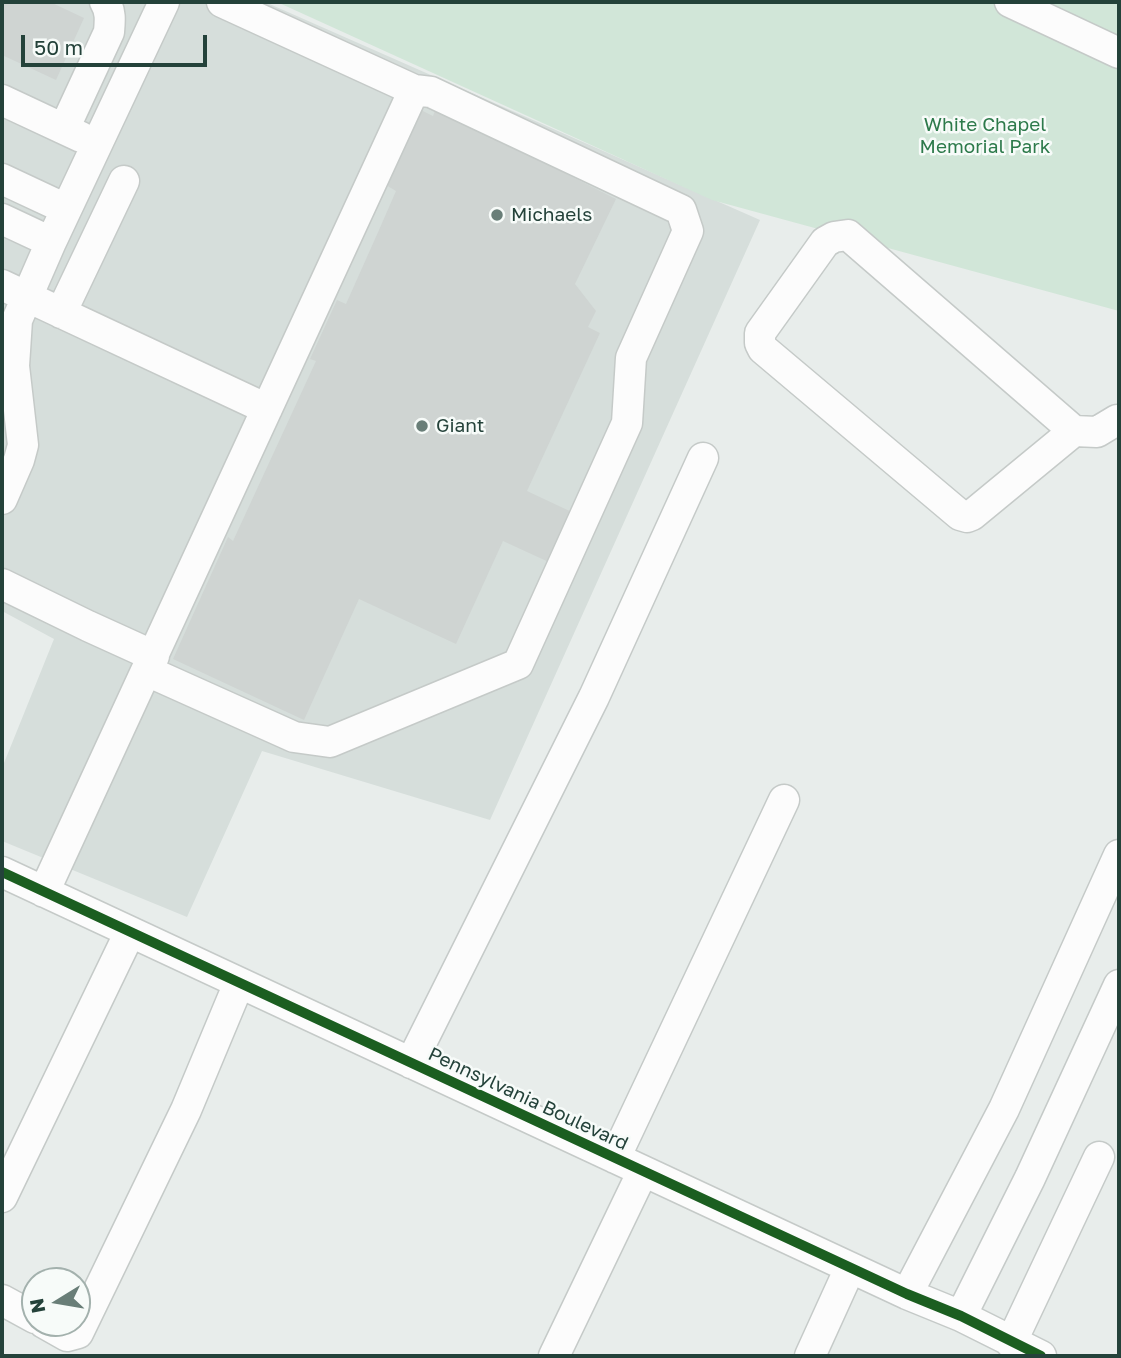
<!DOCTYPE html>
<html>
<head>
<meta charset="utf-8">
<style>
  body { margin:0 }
  #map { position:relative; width:1121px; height:1358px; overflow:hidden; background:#e8edeb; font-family:"Golos Text",sans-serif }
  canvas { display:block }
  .frame { position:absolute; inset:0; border:4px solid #24423a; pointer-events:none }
  .north { position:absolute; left:21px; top:1267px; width:70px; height:70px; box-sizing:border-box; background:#f7fbf9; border:2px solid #a3b1ad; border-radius:50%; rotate:259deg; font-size:19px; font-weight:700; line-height:28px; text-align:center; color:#24423a }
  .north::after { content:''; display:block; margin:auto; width:24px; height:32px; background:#697e78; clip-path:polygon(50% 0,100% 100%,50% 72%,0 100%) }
  .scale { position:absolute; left:21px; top:35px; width:186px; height:32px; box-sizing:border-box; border:4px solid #24423a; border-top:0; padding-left:9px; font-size:21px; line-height:24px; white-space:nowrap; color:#24423a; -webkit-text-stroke:5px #f7fbf9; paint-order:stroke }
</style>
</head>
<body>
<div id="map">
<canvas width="1121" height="1358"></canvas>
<div class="frame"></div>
<div class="north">N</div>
<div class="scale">50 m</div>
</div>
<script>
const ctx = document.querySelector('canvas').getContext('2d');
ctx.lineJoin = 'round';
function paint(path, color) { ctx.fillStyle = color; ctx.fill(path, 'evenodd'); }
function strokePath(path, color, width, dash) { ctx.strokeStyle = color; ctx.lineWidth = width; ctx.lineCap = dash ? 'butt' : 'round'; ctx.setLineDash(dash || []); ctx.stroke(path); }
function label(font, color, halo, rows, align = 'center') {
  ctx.font = font + ' "Golos Text",sans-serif'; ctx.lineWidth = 5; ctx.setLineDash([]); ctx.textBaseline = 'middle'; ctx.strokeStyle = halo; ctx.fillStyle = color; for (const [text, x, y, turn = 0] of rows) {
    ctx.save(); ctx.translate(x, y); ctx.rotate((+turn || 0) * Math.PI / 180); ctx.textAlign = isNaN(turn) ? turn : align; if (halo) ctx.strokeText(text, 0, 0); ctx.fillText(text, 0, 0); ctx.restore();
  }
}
const built = new Path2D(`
  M2 2H265L760 220 490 820 262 751 187 917 2 841V768L54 639 2 611Z`);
const green = new Path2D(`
  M277 2H1119V311L712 200Z`);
const building = new Path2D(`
  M2 2H50L84 18 56 80 2 55Z
  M436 108 616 199 575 284 596 311 588 327 600 333 527 491 576 514 553 564 503 541 456 644 359 599 304 720 173 659 228 537 233 541 316 361 310 359 337 300 346 304 379 230 396 191 386 185 421 110 433 116Z`);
const minor = new Path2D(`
  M222 2 414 90
  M1010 2 1119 53
  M2 100 81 137
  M64 129 109 32C110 21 111 11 105 2
  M2 179 66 209
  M2 219 51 242
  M2 285 267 409
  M61 313 124 181
  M1074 431 972 515 967 517 960 515 763 349 760 343V333L825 242 834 237 848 235 1074 431 1097 432 1117 420
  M2 499 19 460 23 445 14 366 17 320 51 242 164 2
  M2 584 88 626 154 656
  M2 872 907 1294 961 1316 1041 1356
  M44 892 414 90 431 92 681 210 688 231 631 358 627 423 518 664 330 742 294 737 147 671
  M411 1063 594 697 703 458
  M615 1158 784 800
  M2 1197 130 932
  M907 1294 1004 1109 1119 855
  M2 1300 35 1318
  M961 1316 1030 1178 1119 985
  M44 1323 67 1336 78 1333 186 1110 239 983
  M1011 1343 1099 1157
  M554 1356 643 1171
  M810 1356 850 1268`);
const cycleway = new Path2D(`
  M2 872 907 1294 961 1316 1041 1356`);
const markers = [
  [497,215,7,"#697e78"],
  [422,426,7,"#697e78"]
];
const parkNames = [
  ["White Chapel",985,125],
  ["Memorial Park",985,147]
];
const poiNames = [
  ["Michaels",511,215],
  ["Giant",436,426]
];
const streetNames = [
  ["Pennsylvania Boulevard",528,1099,25]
];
paint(built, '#d6dedb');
paint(green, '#d1e6d8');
paint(building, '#cfd4d2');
strokePath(minor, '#c5cac8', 33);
strokePath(minor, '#fcfcfc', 30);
strokePath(cycleway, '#1b5e20', 10);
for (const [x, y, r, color] of markers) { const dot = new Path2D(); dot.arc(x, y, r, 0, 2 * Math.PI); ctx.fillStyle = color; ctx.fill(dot); strokePath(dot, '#f7fbf9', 2.5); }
label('19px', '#2d7a4b', '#f7fbf9', parkNames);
label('19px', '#24423a', '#f7fbf9', poiNames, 'left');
label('19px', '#24423a', '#f7fbf9', streetNames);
</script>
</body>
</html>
